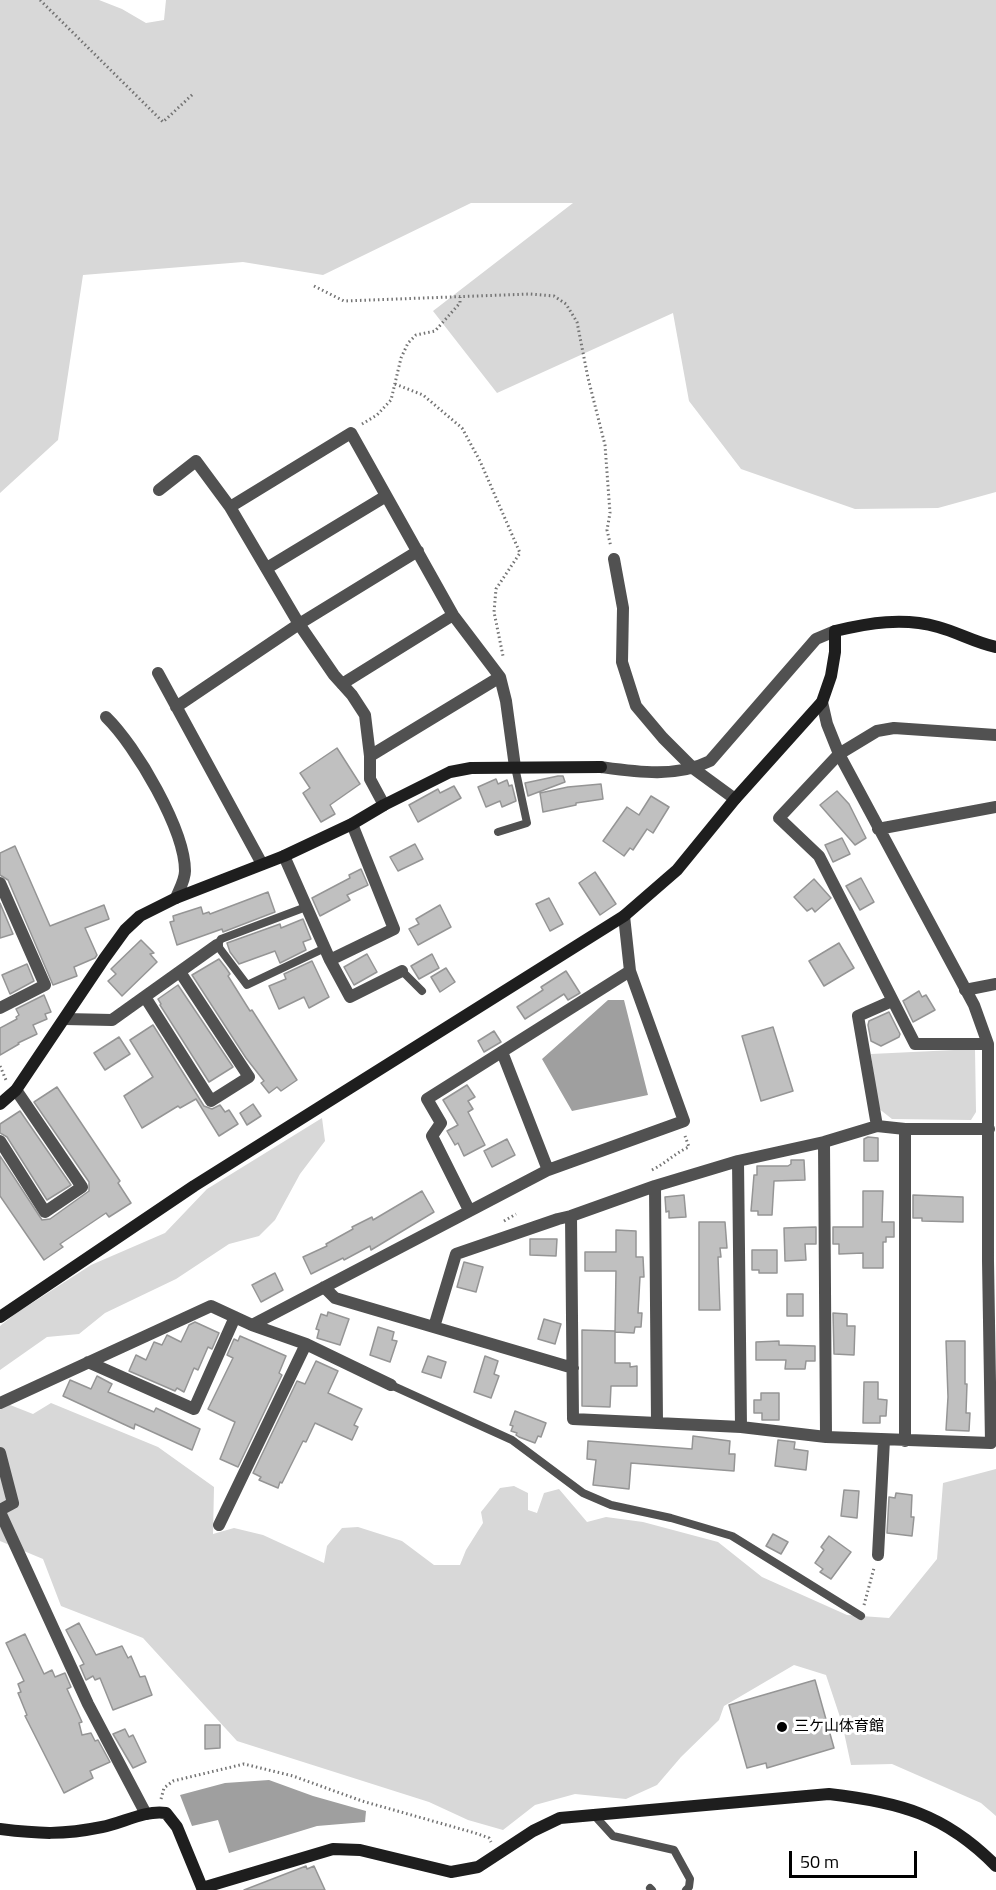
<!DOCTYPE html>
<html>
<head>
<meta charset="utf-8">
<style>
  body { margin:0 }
  #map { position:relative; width:996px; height:1890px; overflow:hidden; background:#fff; font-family:"Titillium Web",sans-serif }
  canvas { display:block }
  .scale { position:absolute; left:789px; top:1851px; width:128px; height:27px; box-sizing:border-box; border:3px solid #000; border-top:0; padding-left:8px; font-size:18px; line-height:21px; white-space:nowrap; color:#000; -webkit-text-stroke:4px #fff; paint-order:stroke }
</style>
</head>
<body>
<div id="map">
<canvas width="996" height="1890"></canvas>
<div class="scale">50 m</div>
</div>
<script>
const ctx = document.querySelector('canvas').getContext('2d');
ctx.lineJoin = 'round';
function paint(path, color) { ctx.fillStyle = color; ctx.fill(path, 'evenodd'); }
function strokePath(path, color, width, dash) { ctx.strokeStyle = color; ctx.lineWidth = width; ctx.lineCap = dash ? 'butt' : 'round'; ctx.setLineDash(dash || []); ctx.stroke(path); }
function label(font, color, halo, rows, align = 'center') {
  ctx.font = font + ' "Titillium Web","Noto Sans JP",sans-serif'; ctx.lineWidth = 6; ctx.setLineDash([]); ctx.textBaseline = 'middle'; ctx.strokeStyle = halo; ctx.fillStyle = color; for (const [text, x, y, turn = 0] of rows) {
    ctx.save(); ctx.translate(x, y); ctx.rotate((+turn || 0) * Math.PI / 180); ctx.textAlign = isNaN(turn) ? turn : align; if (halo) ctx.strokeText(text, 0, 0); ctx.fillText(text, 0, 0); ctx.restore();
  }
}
const green = new Path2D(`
  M0 0H99L122 9 146 23 164 20 166 0H996V492L938 508 855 509 741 469 689 401 673 313 497 393 433 311 573 203H471L323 275 243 262 83 275 58 440 0 493Z
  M975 1049 976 1112 971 1120 892 1119 878 1108 871 1054Z
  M322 1118 325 1141 300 1174 275 1220 259 1236 229 1244 176 1279 105 1313 79 1334 47 1337 0 1370V1326L15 1314 91 1265 165 1233 207 1189Z
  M0 1401 33 1414 51 1403 158 1447 214 1487 213 1534 234 1528 263 1535 324 1563 327 1546 342 1528 358 1527 402 1541 434 1565H460L466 1550 483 1523 481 1512 500 1488 514 1486 528 1493V1510L537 1513 544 1493 559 1489 587 1522 606 1517 643 1522 718 1542 762 1577 847 1615 889 1618 937 1559 943 1483 996 1469V1816L981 1803 892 1764 851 1765 842 1723 826 1675 794 1665 724 1706 719 1720 681 1757 657 1785 626 1799 575 1794 535 1805 503 1830 468 1820 429 1802 237 1741 143 1638 61 1606 43 1559 0 1541Z`);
const water = new Path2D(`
  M608 1000H624L648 1095 572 1111 542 1059Z
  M269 1780 313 1796 366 1811 365 1822 317 1826 229 1853 218 1820 192 1826 180 1795 225 1783Z`);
const building = new Path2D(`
  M337 748 360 784 330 805 335 814 321 822 303 793 310 788 300 773Z
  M558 776H563L565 782 528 796 525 783Z
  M496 779 498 784 507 780 509 786 512 785 516 801 502 807 500 801 486 807 478 787Z
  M601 784 603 799 576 803V805L543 812 540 793 568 787Z
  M454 786 461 798 418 822 409 805 438 789 440 793Z
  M837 791 849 804 866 838 855 845 820 805Z
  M651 796 669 807 653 833 647 829 633 850 630 848 624 856 603 841 627 807 639 815Z
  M842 838 850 854 833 862 825 845Z
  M415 844 423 859 398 871 390 857Z
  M15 846 50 926 104 905 109 919 85 928 97 955 95 958 74 967 77 976 53 985 8 880 0 875V853Z
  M361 869 368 885 347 895 350 900 320 916 312 898 350 878 349 875Z
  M595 872 616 904 600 915 579 883Z
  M861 878 874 902 860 910 846 886Z
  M814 879 831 898 815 912 812 908 807 911 794 897Z
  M268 892 275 912 223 932 222 929 177 945 170 922 174 921 173 916 201 907 203 914 209 912 210 914Z
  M549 898 563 924 550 931 536 904Z
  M0 903 13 934 0 938Z
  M440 905 451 927 418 945 409 929 419 924 416 919Z
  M303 919 311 939 303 942 306 950 280 963 275 951 239 964 230 952 227 943 280 924 281 928Z
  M141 940 154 953 150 954 157 962 122 996 108 981 116 974 111 969Z
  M839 943 854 968 824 986 809 961Z
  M367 954 377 972 354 985 344 967Z
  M432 954 439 968 419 979 411 966Z
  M219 959 226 968 230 974 228 976 250 1011 252 1010 297 1080 281 1091 277 1087 269 1093 261 1083 264 1081 246 1058 192 975Z
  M312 961 329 997 309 1008 304 997 279 1009 269 986 286 979 284 974Z
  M27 964 34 981 10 994 2 975Z
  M446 968 455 982 440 992 431 977Z
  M566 971 580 993 568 1000 564 994 525 1019 517 1007 543 990 541 987Z
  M178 985 233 1067 209 1082 160 1005 161 1004 158 999Z
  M919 991 922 997 926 995 935 1010 913 1022 903 1001Z
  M44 995 51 1012 45 1014 47 1019 33 1025 37 1034 18 1043 19 1044 0 1055V1028L17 1019 16 1017 19 1015 16 1009Z
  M889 1012 900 1034 899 1037 881 1046 871 1041 868 1025 869 1021Z
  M153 1025 204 1106 212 1109 220 1105 225 1112 229 1110 238 1124 219 1136 196 1099 180 1108 178 1106 142 1128 124 1096 153 1077 130 1040Z
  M773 1027 793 1091 761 1101 742 1036Z
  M494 1031 501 1042 484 1052 478 1041Z
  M119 1037 130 1054 105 1070 94 1053Z
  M467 1085 475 1097 468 1101 473 1109 468 1112 485 1145 464 1156 458 1143 455 1145 447 1131 458 1125 443 1100Z
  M57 1087 120 1181 118 1183 131 1203 109 1217 106 1213 60 1244 63 1247 44 1260 0 1196V1156L42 1220 50 1219 89 1191V1182L34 1102Z
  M253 1104 261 1116 247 1125 240 1113Z
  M20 1111 71 1185 47 1200 7 1137 0 1133V1124Z
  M868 1137 878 1138V1161H864V1139Z
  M507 1139 515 1155 492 1167 484 1151Z
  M791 1160H804L805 1180 774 1181 772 1215H758V1211H751L754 1175H757V1166H788L791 1164Z
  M422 1191 434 1212 371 1250 370 1246 344 1260 343 1258 311 1274 303 1257 327 1246 326 1244 353 1229 352 1227 372 1217 373 1220Z
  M863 1191H883L882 1222H894V1237H886V1242H883V1268H863V1253L839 1254V1244H833V1227H863Z
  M684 1195 686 1217 669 1218V1211L666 1212 665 1197Z
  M913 1195 963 1197V1222L922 1221V1218H913Z
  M699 1222H725L727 1248H720L721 1257H718L720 1310H699Z
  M816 1227V1244H805L806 1260 785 1261 784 1228Z
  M616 1230 636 1231V1257H643L644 1277H640L638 1313H642L641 1327H635L634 1333 615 1332 616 1271H585V1252H616Z
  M530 1239H557L556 1256 530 1255Z
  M752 1250H777V1273H759V1270H752Z
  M464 1262 483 1267 476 1292 457 1287Z
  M275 1273 283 1290 261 1302 252 1285Z
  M787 1294H803V1316H787Z
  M328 1312 349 1319 340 1345 317 1338 319 1330 316 1329 321 1314 327 1316Z
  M833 1313 847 1314V1326H855L854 1355 834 1354Z
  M544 1319 561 1324 555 1344 538 1339Z
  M195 1322 219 1333 212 1349 208 1347 198 1370 194 1368 184 1392 177 1388 175 1391 129 1371 136 1355 146 1360 154 1342 162 1345 167 1335 181 1342 189 1325Z
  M378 1327 394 1332 392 1340 397 1341 390 1362 370 1355Z
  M582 1330 615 1331V1363H630V1367L637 1366V1386H611L610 1407 582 1406Z
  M240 1336 286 1356 279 1373 282 1375 238 1467 220 1459 235 1422 208 1409 233 1358 227 1355 234 1339 238 1341Z
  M779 1341V1345L815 1346V1361H806L805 1369H785L786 1360H756V1342Z
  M946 1341H965V1384H967L966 1413H970L969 1431 946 1430 948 1397Z
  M428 1356 446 1362 441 1378 422 1372Z
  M485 1356 498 1361 494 1374 499 1376 491 1398 474 1392Z
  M316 1361 338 1371 328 1393 362 1409 354 1425 358 1427 352 1440 315 1423 306 1442 303 1441 282 1483 280 1482 278 1488 259 1480 261 1477 253 1473 297 1381 305 1384Z
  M97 1376 112 1384 108 1392 154 1412 156 1408 200 1429 192 1450 135 1424 134 1429 63 1396 70 1380 91 1389Z
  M864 1382H878V1399L887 1400 886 1416H880V1423H863Z
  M761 1393H779V1420H762V1413H754V1400H761Z
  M515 1411 546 1423 541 1437 538 1436 535 1443 519 1437 516 1435 517 1433 511 1431 513 1426 510 1425Z
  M693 1436 730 1441 729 1454H735L734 1471 631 1463 629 1489 593 1485 596 1460 587 1459 588 1441 692 1449Z
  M778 1440 795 1442 794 1449 808 1451 806 1470 775 1466Z
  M844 1490 859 1491 857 1518 841 1516Z
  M896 1493 912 1495 911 1517H914L912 1536 887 1533 889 1497 895 1498Z
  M773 1534 788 1542 781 1554 766 1546Z
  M829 1536 851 1552 831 1579 820 1572 823 1569 815 1563 824 1550 821 1547Z
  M79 1623 96 1655 122 1646 128 1658 131 1656 140 1677 145 1676 152 1695 113 1710 100 1678 95 1680 93 1676 86 1680 80 1666 84 1664 66 1630Z
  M25 1634 44 1674 52 1670 55 1677 65 1673 71 1687 67 1689 82 1722 79 1723 82 1735 91 1733 95 1741 98 1740 110 1762 90 1771 93 1778 64 1793 25 1716 27 1715 18 1693 21 1692 18 1684 24 1681 6 1643Z
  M815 1680 834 1748 767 1768 766 1763 747 1768 729 1705Z
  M205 1725H220V1748L205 1749Z
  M125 1729 129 1737 133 1735 146 1762 133 1768 113 1734Z
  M306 1866 307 1869 314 1866 325 1890H244Z`);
const path = new Path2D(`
  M40 0 163 122 193 94
  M314 286 344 301 530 294 554 296 566 304 577 322 588 378 605 445 610 513 607 530 611 547
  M395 384 423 395 462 428 480 461 520 553 496 589 494 612 503 656
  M362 424 377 415 391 400 401 358 408 343 416 335 435 331 460 303V297
  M0 1066 6 1080
  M652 1170C666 1163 675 1153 689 1147L685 1136
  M504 1221 516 1214
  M864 1605 874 1568
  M161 1799 164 1788 173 1781 244 1764 293 1776 362 1801 475 1833 489 1838 491 1842`);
const lane = new Path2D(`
  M498 832 527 823 515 767
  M306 907 221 939 217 945 247 985 325 948
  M402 971 422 991
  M391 1385 512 1440 583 1493 611 1505 671 1518 732 1536 861 1616
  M594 1815 613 1836 674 1850 690 1879 689 1887 686 1890
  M650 1888 652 1890`);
const street = new Path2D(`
  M159 490 196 461 230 507
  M614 559 623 608 622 662 636 706 663 738 694 769 735 799
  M267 568 386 496
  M158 673 262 864
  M342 684 453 615
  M176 707 299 624 418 551
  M106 717C136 746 185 830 185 871 185 880 179 890 176 898
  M370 756 500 677
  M601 767C637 772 676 778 710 761L816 639 835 631
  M384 805 370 779V756L365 715 352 695 334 675 299 624 230 507 351 433 453 615 500 677 506 701 515 767
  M878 829 996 807
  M284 856 330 960 350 997 402 971
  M0 883 45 985 0 1008
  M330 960 394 929 352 824
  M965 990 996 984
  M145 997 211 1101 249 1077 180 972
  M65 1019 112 1020 217 945
  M988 1044H915L819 856 779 818 839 754 877 731 894 728 996 735
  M502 1052 548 1170
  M877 1126 858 1016 892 1001
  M0 1141 45 1212 82 1187 16 1090
  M824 1142 826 1437
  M738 1161 741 1427
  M655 1186 657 1423
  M469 1210 432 1136 441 1123 427 1099 630 971
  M571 1216 573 1419 741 1427 826 1437 991 1443 988 1261V1044L974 1005 839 754 827 724 822 702
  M324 1287 335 1298 573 1368
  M252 1325 548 1170 684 1121 630 971 624 916
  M434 1327 456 1254 558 1219 571 1216 655 1186 738 1161 824 1142 877 1126 905 1129H989
  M88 1362 194 1409 235 1317
  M0 1403 211 1306 252 1325 306 1344 391 1385
  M905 1441V1129
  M0 1453 13 1503 0 1510
  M0 1512 88 1704 146 1814
  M219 1525 306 1344
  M878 1555 884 1440`);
const secondary = new Path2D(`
  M0 1104 16 1090 104 959 125 930 140 916 176 898 284 856 352 824 384 805 450 772 471 768 601 767
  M0 1317 194 1186 624 916 677 870 735 799 822 702 831 676 835 652V631C869 623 903 617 938 627 957 632 976 643 996 647
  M0 1829C39 1834 63 1835 102 1827 123 1823 144 1810 166 1813L177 1827 203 1890
  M202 1888 333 1849 360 1850 451 1872 478 1867 533 1831 560 1818 829 1794C899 1802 945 1814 996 1866`);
const markers = [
  [782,1727,6,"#000"]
];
const poiNames = [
  ["三ケ山体育館",794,1727]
];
paint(green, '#d8d8d8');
paint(water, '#9f9f9f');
paint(building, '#c0c0c0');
strokePath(building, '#959595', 1.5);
strokePath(path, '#737373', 3, [1.5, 3]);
strokePath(lane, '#515151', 8);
strokePath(street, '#515151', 12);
strokePath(secondary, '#1e1e1e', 12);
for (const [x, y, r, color] of markers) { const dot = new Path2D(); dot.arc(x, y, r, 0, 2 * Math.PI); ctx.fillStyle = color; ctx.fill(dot); strokePath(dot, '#fff', 2); }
label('15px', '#000', '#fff', poiNames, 'left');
</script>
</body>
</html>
